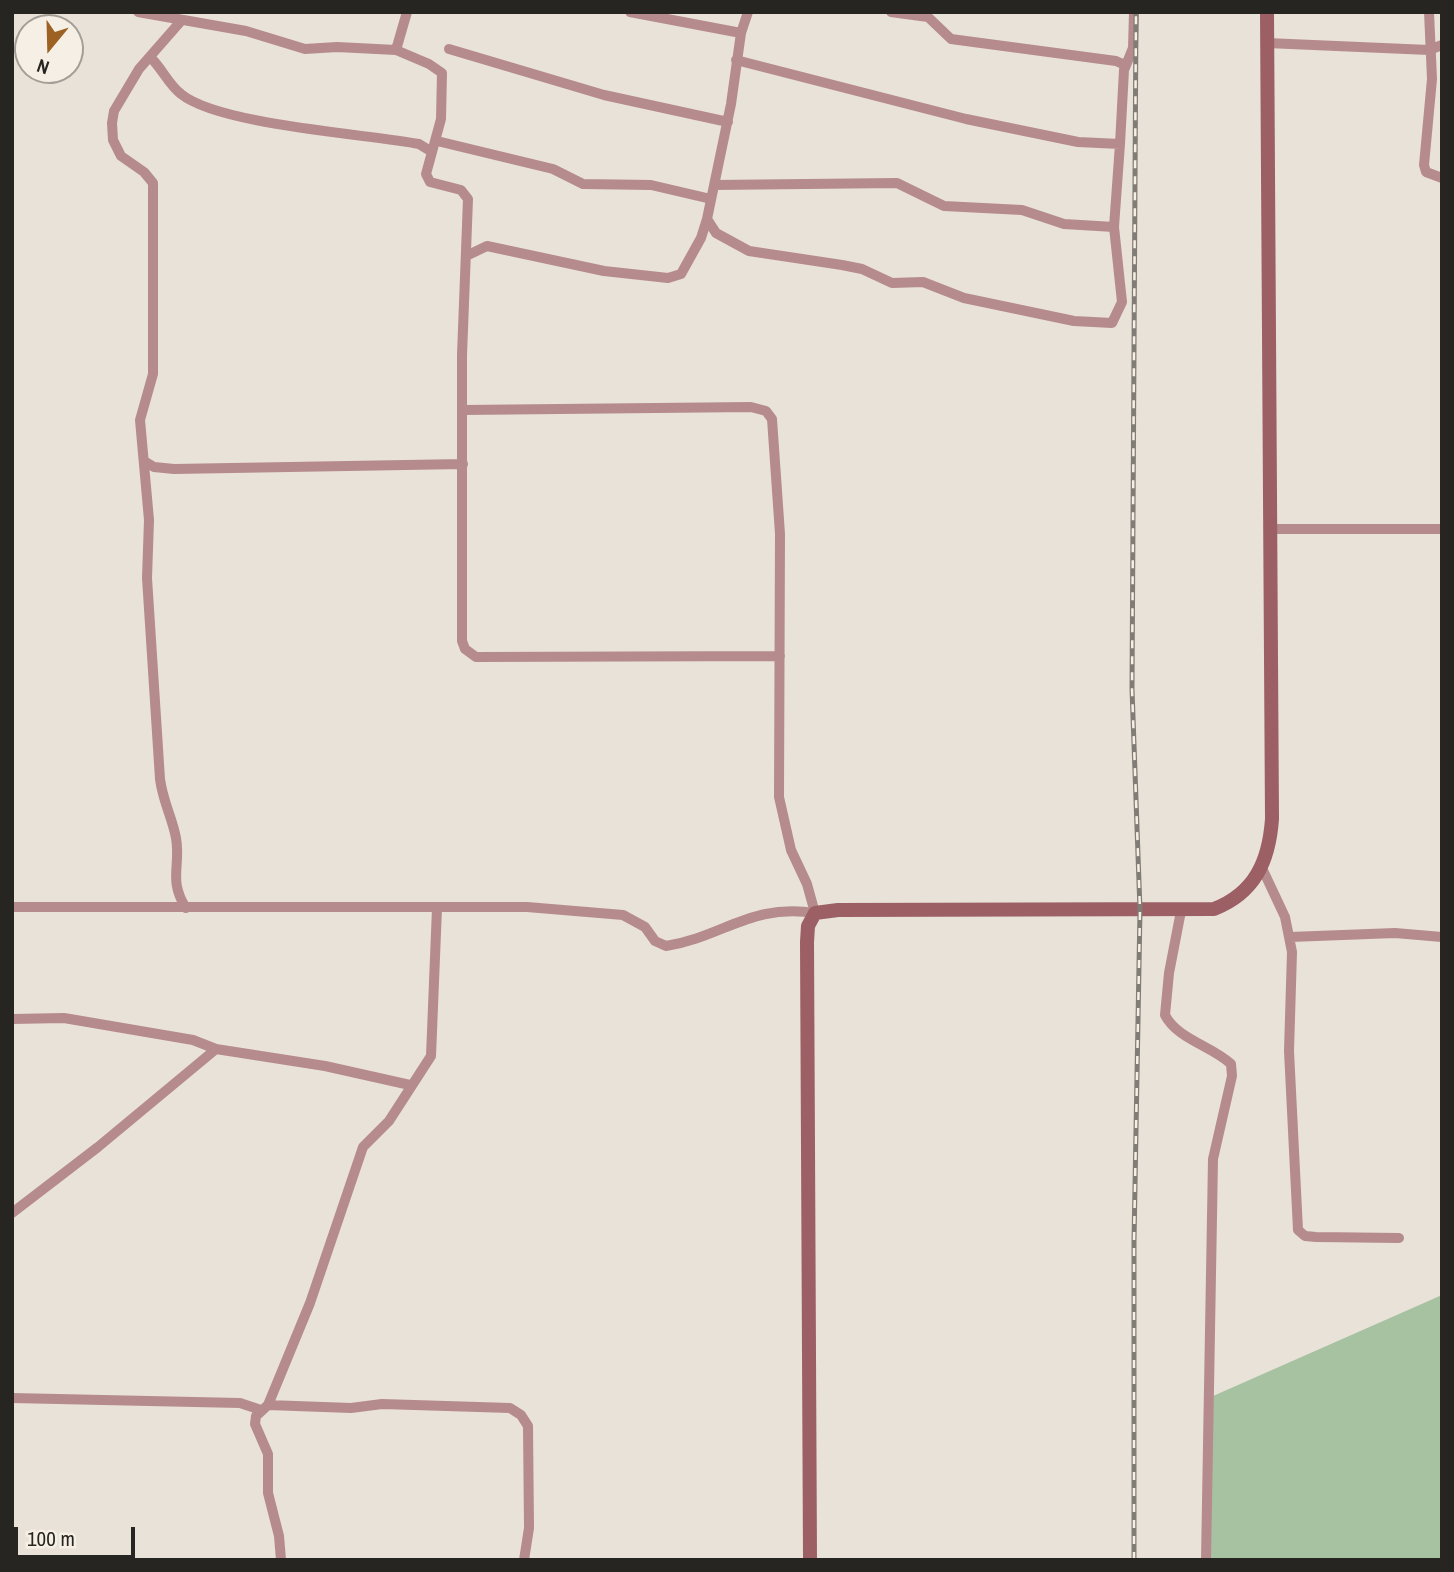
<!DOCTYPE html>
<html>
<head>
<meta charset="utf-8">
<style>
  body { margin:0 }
  #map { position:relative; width:1454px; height:1572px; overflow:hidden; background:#e9e2d8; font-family:"Archivo Narrow",sans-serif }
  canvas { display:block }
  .frame { position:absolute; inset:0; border:14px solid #272521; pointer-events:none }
  .north { position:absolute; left:14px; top:14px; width:70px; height:70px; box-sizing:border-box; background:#f6efe5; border:2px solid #a39e97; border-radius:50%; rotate:199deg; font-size:19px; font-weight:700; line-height:28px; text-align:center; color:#272521 }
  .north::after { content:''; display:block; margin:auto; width:24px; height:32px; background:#9d6223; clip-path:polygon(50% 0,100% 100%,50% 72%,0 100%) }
  .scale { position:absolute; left:14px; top:1527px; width:121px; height:32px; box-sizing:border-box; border:4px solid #272521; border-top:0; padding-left:9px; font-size:21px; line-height:24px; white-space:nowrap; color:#272521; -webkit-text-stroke:5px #f6efe5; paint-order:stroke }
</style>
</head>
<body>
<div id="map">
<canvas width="1454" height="1572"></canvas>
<div class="frame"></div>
<div class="north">N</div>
<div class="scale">100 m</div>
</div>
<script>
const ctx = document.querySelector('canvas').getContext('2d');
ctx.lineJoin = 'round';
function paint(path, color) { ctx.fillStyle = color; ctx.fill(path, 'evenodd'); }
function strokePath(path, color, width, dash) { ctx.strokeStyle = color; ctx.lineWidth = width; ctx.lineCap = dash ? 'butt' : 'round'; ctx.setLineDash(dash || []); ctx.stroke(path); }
const green = new Path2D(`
  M1442 1295V1560H1203L1204 1400Z`);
const street = new Path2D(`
  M138 12 246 31 305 49 337 47 396 50 429 64 442 73 441 119 426 174 430 182 461 190 468 199 462 355V641L465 649 476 657 780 656
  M630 12 741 33
  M891 12 928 17 951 39 1116 61 1125 65
  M1429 12 1432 79 1424 165 1426 172 1442 178
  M181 21 139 69 114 111 112 123 113 140 121 156 144 172 153 183V374L140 420 149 520 147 578 160 779C163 802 172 817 176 838 181 866 168 880 186 908
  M1267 43 1429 50 1442 45
  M449 49 604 95 728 122
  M396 50 407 12
  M150 57C162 68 168 84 181 94 219 125 366 134 419 144L432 152
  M736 60 966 119 1078 142 1120 144 1124 70 1133 48 1134 12
  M437 141 553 169 583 184 651 185 711 199
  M714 185 897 183 944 206 1022 210 1064 224 1114 227
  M707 219 716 233 749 251 842 265 862 269 892 283 923 282 964 298 1074 321 1112 323 1122 302 1114 227 1120 144
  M466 256 487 246 604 271 668 278 681 274 701 238 707 219 731 104 741 33 748 12
  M144 461 154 467 174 469 463 464
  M1269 529H1442
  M1262 868 1285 917 1292 952 1289 1051 1298 1230 1305 1236 1316 1237 1399 1238
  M12 907H527L623 915 645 927 655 941 666 946C723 937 751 903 815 913L807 884 791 850 779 797 780 534 772 419 766 411 751 407 463 410
  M1181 911 1169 973 1165 1015C1177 1039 1212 1046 1231 1064L1232 1076 1213 1159 1206 1560
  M1290 937 1395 933 1442 937
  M12 1019 64 1018 193 1040 216 1049 325 1066 410 1085
  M12 1213 98 1147 216 1049
  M12 1398 240 1403 261 1410
  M268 1405 310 1303 363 1147 389 1121 431 1056 437 908
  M281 1560 279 1536 268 1493V1454L255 1424 256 1416 268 1405 351 1408 382 1404 510 1408 521 1415 528 1426 529 1528 524 1560`);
const secondary = new Path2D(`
  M810 1560 807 942 808 926 815 913 838 910 1214 909C1255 893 1269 861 1272 819L1267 12`);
const rail = new Path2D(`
  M1134 1560V1241L1140 910 1132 689 1136 12`);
paint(green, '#a6c2a1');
strokePath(street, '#b68b8d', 10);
strokePath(secondary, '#9c5f64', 14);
strokePath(rail, '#817c76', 5);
strokePath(rail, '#f6efe5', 2.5, [8]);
</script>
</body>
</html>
